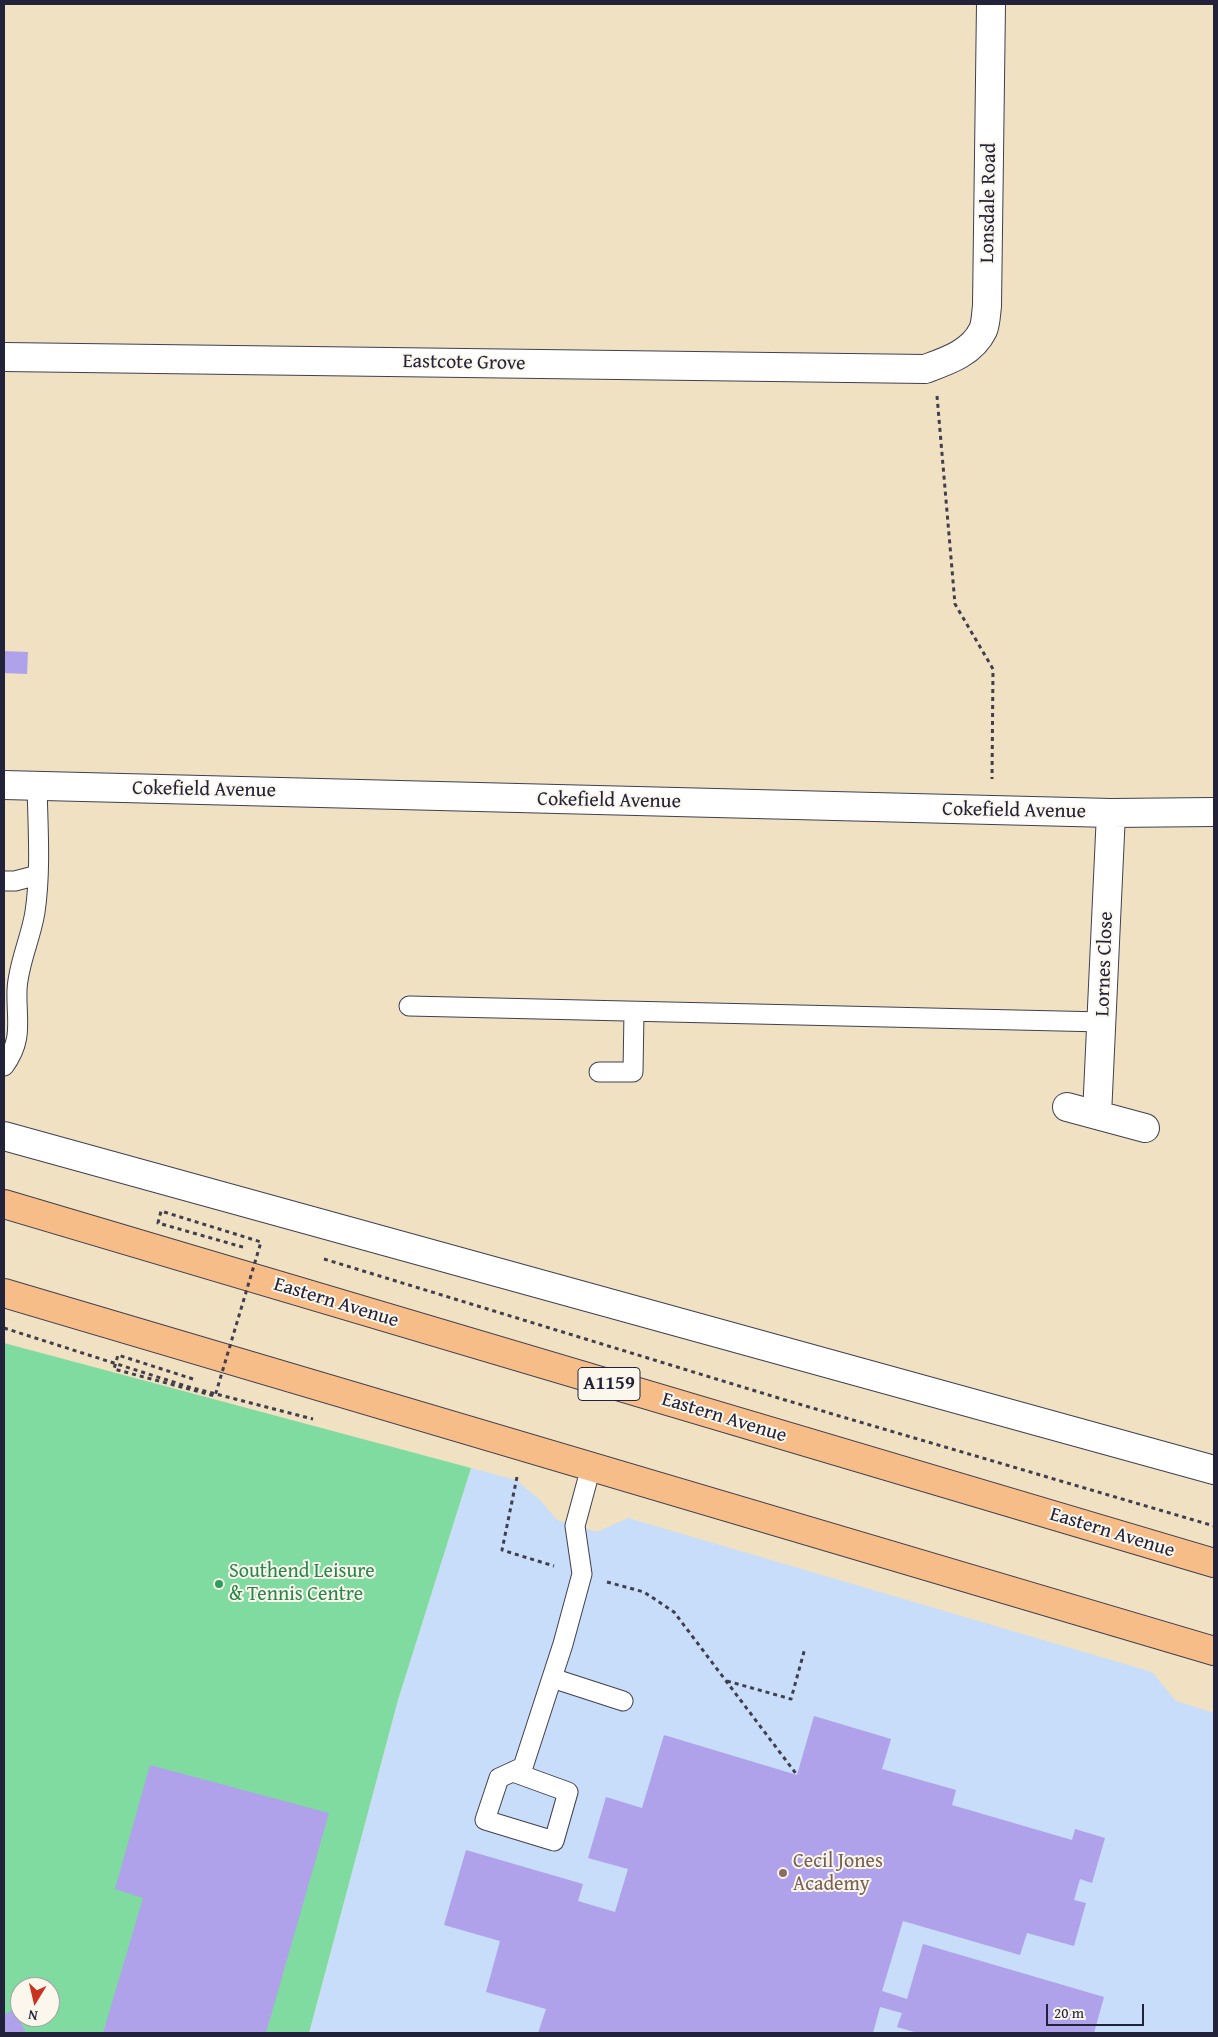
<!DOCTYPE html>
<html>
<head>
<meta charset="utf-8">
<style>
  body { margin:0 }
  #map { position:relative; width:1218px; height:2037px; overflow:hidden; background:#efe1c2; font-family:"Gentium Book Plus",serif }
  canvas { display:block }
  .frame { position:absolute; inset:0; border:5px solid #22223b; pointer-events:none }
  .north { position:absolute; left:10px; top:1977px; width:50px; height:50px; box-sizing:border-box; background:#fbf7ec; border:1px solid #a4a2a5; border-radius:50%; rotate:189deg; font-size:14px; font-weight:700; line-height:20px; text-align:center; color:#22223b }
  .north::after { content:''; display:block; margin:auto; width:18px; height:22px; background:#c8321e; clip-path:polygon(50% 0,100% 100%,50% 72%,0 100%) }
  .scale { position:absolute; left:1046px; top:2004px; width:98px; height:22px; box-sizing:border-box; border:2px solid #22223b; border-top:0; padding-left:6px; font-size:15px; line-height:18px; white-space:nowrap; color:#22223b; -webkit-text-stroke:4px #fbf7ec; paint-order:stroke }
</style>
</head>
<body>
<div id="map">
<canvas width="1218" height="2037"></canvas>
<div class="frame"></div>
<div class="north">N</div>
<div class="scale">20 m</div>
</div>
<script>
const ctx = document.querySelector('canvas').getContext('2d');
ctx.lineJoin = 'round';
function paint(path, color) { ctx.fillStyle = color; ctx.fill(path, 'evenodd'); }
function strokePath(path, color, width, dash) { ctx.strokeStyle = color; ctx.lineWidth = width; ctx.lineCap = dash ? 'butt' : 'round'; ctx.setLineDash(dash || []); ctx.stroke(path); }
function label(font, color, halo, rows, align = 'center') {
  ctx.font = font + ' "Gentium Book Plus",serif'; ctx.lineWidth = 4; ctx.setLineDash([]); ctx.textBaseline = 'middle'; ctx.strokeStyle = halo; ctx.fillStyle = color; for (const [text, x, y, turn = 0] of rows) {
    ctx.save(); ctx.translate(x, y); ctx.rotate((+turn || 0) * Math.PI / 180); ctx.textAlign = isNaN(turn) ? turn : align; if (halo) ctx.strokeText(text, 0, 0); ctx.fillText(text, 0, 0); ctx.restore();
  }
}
const built = new Path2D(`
  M471 1468 516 1480 540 1500 557 1520 597 1532 628 1518 1152 1672 1176 1701 1214 1713V2033H309L398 1700Z`);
const green = new Path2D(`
  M4 1343 471 1468 398 1700 309 2033H4ZM20 1987H50V2017H20Z`);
const building = new Path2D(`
  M4 651 28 652 27 674 4 673Z
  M814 1716 891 1739 882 1769 956 1790 952 1805 1072 1840 1075 1829 1105 1838 1092 1883 1080 1879 1074 1900 1086 1903 1074 1946 1027 1933 1020 1955 903 1921 882 1991 907 1999 923 1944 1104 1997 1094 2033H918L897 2027 902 2013 880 2007 873 2033H538L546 2009 486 1992 500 1941 444 1925 466 1850 583 1884 578 1901 615 1912 628 1869 588 1858 606 1797 642 1808 664 1735 797 1775Z
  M150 1765 329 1813 266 2033H103L143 1898 115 1889Z
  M14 2009 26 2033H4V2015Z`);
const path = new Path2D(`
  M937 396 955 604 993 669 992 779
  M324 1259 785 1400 1214 1526
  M4 1328 189 1387 313 1419
  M517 1477 502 1550 554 1566
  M607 1582 644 1592 674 1612 797 1775
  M727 1681 791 1699 805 1648`);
const lane = new Path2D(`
  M4 881H15L38 875
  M409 1006 1103 1022
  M4 1066C24 1039 16 1020 17 990 18 964 31 938 35 912 41 871 38 828 37 786
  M599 1072H633L634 1012
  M552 1678 623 1701
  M513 1772 568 1792 554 1841 485 1820 499 1778 523 1767 563 1644 582 1574 575 1526 591 1467`);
const street = new Path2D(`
  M4 357 925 369C947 361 972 353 983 330 986 323 986 313 987 306L991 4
  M4 785 1111 813 1214 812
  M1067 1107 1145 1128
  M1097 1115 1111 813
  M4 1136 1214 1470`);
const primary = new Path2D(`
  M4 1204 1214 1563
  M4 1293 1214 1651`);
const pathBridge = new Path2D(`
  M193 1379 118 1355 114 1369 215 1396 261 1242 161 1211 158 1223 246 1248`);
const markers = [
  [219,1584,5,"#2e9e5b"],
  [783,1873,5,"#8d6e63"]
];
const shields = [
  [609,1384,62]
];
const shieldNames = [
  ["A1159",609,1384]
];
const streetNames = [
  ["Lonsdale Road",989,203,-89],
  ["Eastcote Grove",464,363,1],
  ["Cokefield Avenue",204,790,1],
  ["Cokefield Avenue",609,801,1],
  ["Cokefield Avenue",1014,811,1],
  ["Lornes Close",1105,964,-88],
  ["Eastern Avenue",336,1303,17],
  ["Eastern Avenue",724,1418,17],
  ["Eastern Avenue",1112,1533,17]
];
const leisureNames = [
  ["Southend Leisure",229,1572],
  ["& Tennis Centre",229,1595]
];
const educationNames = [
  ["Cecil Jones",793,1862],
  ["Academy",793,1885]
];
paint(built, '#c7ddf9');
paint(green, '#80dba1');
paint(building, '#afa2eb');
strokePath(lane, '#413f4f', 21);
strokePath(street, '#413f4f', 30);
strokePath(primary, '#413f4f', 30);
strokePath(path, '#413f4f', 3, [4, 4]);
strokePath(lane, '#fff', 19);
strokePath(street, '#fff', 28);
strokePath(primary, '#f7bd88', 28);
strokePath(pathBridge, '#413f4f', 3, [4, 4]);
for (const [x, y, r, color] of markers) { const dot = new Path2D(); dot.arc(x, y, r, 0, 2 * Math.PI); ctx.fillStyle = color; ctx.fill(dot); strokePath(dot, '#fbf7ec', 2); }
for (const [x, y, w] of shields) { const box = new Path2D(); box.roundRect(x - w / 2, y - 16.5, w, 33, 4); ctx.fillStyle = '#fbf7ec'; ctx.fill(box); strokePath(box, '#22223b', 1); }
label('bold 19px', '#22223b', null, shieldNames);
label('20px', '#22223b', '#fbf7ec', streetNames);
label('20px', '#27864d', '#fbf7ec', leisureNames, 'left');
label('20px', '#785e54', '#fbf7ec', educationNames, 'left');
</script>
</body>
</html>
